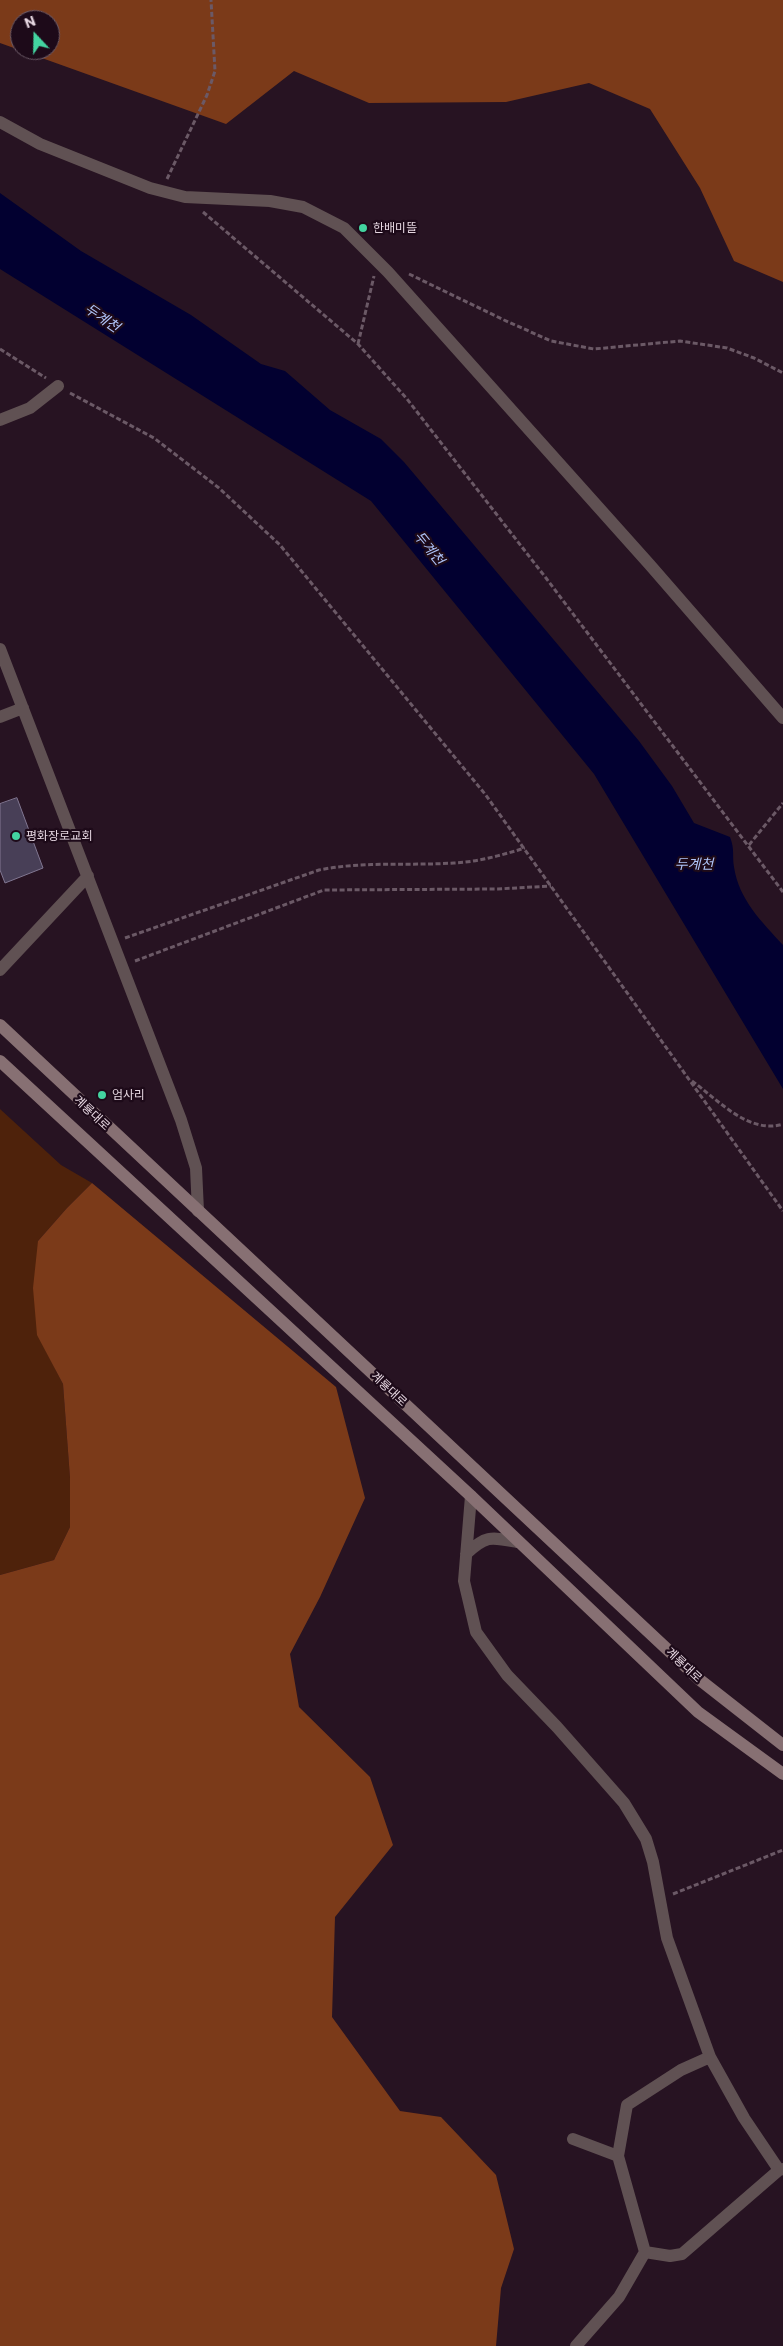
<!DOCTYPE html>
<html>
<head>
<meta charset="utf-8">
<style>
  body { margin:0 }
  #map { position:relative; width:783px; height:2346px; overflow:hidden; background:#271322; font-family:Commissioner,sans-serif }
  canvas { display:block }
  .north { position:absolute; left:10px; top:10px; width:50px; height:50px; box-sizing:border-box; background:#1d0a19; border:1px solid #6d5c69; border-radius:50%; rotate:339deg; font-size:14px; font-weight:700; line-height:20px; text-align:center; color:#e5d6e0 }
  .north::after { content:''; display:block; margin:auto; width:18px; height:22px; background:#43d4a0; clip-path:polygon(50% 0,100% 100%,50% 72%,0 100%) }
</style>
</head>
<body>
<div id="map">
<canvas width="783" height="2346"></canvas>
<div class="north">N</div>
</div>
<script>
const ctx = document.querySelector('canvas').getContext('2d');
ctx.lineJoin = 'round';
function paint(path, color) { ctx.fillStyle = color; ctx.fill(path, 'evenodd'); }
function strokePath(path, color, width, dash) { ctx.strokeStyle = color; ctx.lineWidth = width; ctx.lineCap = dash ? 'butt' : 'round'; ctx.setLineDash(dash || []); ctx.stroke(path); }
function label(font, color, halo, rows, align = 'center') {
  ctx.font = font + ' Commissioner,"Noto Sans KR",sans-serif'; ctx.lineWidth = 4.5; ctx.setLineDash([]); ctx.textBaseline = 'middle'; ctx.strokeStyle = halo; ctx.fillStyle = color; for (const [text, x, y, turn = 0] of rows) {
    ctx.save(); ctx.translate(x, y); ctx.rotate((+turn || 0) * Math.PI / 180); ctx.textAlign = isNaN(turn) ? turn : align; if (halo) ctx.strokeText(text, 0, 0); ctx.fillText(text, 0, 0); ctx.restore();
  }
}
const green = new Path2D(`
  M0 1109 61 1165 92 1183 67 1208 38 1241V1335L63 1384 70 1478V1527L54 1560 0 1575Z`);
const forest = new Path2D(`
  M0 0H783V282L734 261 700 188 650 109 589 83 506 102 369 103 294 71 226 124 0 43ZM20 20H50V50H20Z
  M92 1183 336 1387 365 1498 320 1597 290 1654 299 1707 370 1777 393 1845 335 1917 332 2017 400 2111 441 2117 496 2175 514 2249 501 2288 496 2346H0V1575L54 1560 70 1527V1478L63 1384 37 1335 33 1288 38 1241 67 1208Z`);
const water = new Path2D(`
  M0 193 81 251 191 315 261 364 285 371 330 410 381 439 404 462 639 741 672 786 694 823 730 837C735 850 732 855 734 867 739 900 762 922 783 945V1089L594 774 371 501 0 269Z`);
const building = new Path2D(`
  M17 798 43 868 5 883 0 870V804Z`);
const path = new Path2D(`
  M167 179 207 95 215 71 211 0
  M203 212 358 344 407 399 546 578 783 892
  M409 274 504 320 551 341 594 349 680 341 727 348 754 358 783 373
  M358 344 374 276
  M0 349 46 378
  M70 393 154 438 219 488 280 545 485 794 783 1211
  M749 845 783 803
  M125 938 319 870C364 861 408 866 454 863 478 862 502 855 525 848
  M135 961 324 890 498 889 551 886
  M692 1081C717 1099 749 1135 783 1124
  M673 1894 783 1850`);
const minor = new Path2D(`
  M0 420 30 408 58 386
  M0 649 181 1120 196 1168 198 1211
  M0 717 23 708
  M0 970 88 876
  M471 1496 464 1581 476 1632 507 1675 557 1727 624 1803 646 1839 653 1862 667 1938 710 2057 744 2118 779 2170 783 2169
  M466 1554C486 1535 491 1537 517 1542
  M573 2139 618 2156
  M645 2252 618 2156 627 2105 681 2070 710 2057
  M576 2346 619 2297 645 2252 670 2256 682 2254 779 2170`);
const tertiary = new Path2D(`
  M0 122 40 144 150 188 185 197 270 201 303 207 344 228 388 272 650 565 783 718`);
const secondary = new Path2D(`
  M0 1025 700 1680 783 1745
  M0 1061 471 1496 698 1712 783 1774`);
const markers = [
  [363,228,5,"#43d4a0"],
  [16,836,5,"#43d4a0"],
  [102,1095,5,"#43d4a0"]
];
const poiNames = [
  ["한배미뜰",373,228],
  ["평화장로교회",26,836],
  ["엄사리",112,1095]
];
const streetNames = [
  ["계룡대로",92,1113,43],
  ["계룡대로",389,1389,43],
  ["계룡대로",684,1665,43]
];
const waterNames = [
  ["두계천",102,318,34],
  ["두계천",429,548,51],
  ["두계천",694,864]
];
paint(green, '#4e220b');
paint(forest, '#7b3a19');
paint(water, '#020030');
paint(building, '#483f57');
strokePath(building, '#817792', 1);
strokePath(path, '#6b5966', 3, [5, 2.5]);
strokePath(minor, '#605153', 12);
strokePath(tertiary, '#605153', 12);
strokePath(secondary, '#877073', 12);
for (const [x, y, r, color] of markers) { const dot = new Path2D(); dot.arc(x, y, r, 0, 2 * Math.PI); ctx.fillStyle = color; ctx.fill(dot); strokePath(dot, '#1d0a19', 2); }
label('12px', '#e5d6e0', '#1d0a19', poiNames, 'left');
label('12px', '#e5d6e0', '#1d0a19', streetNames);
label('italic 14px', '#afc4f9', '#1d0a19', waterNames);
</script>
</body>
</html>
